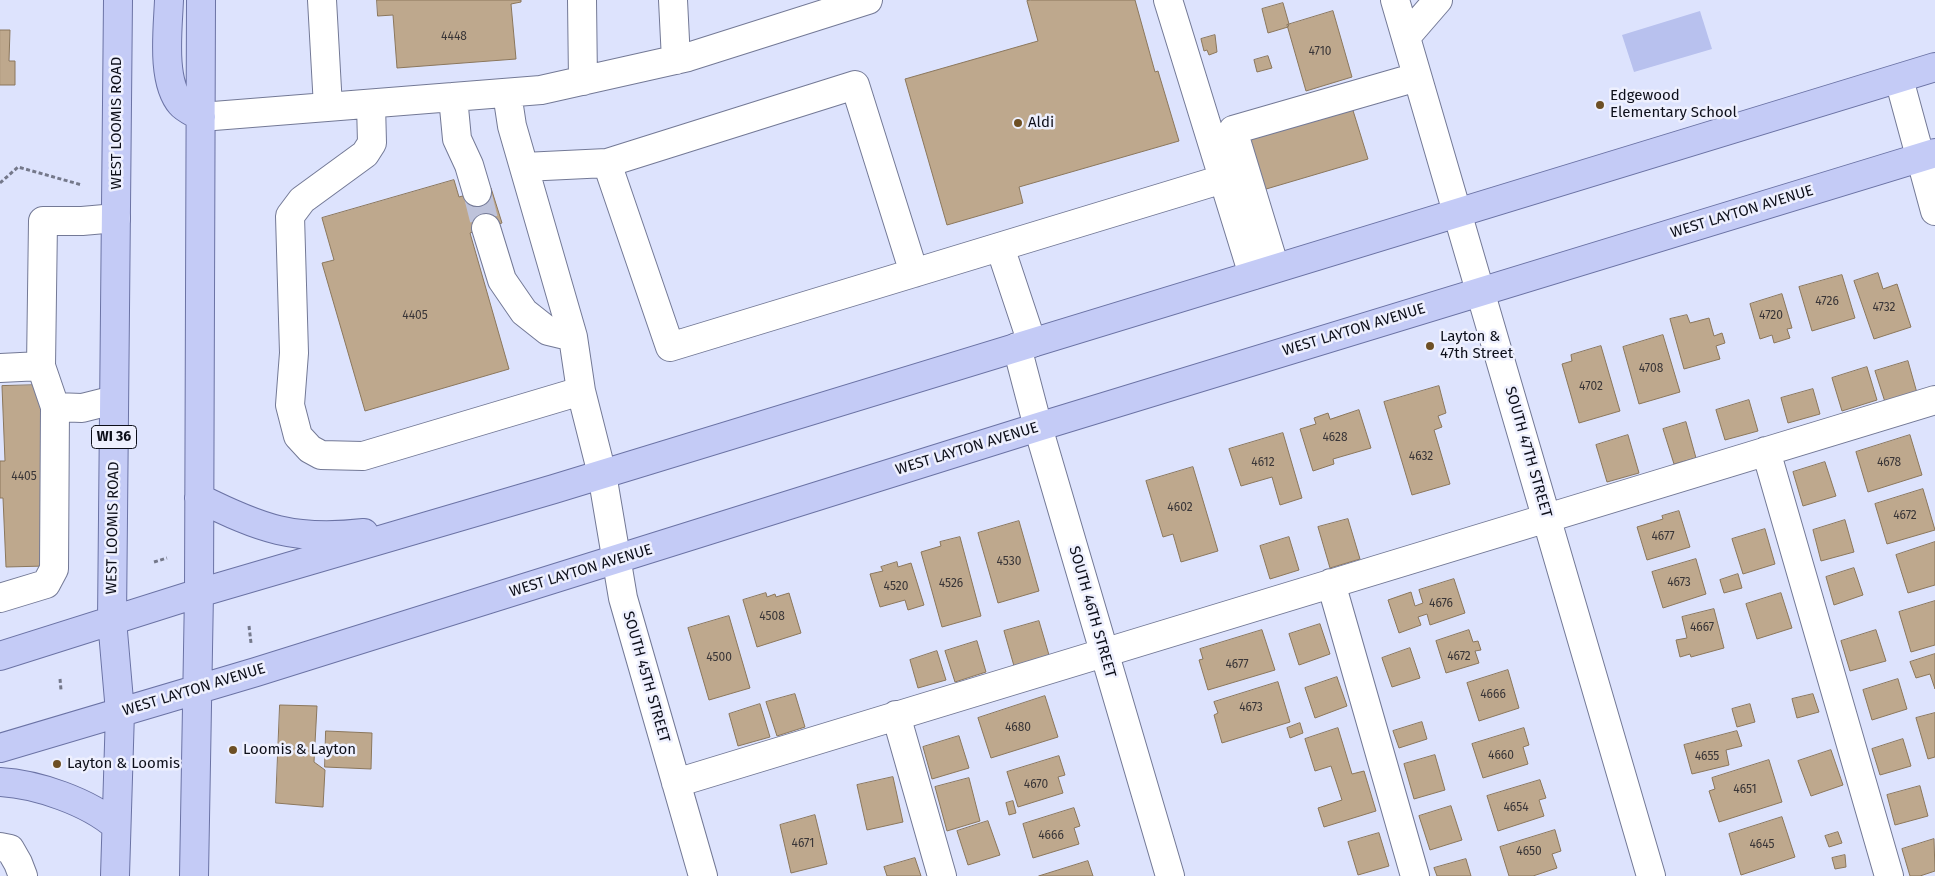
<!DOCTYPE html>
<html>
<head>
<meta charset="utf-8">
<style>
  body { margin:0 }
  canvas { display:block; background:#dde3fd }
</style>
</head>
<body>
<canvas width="1935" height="876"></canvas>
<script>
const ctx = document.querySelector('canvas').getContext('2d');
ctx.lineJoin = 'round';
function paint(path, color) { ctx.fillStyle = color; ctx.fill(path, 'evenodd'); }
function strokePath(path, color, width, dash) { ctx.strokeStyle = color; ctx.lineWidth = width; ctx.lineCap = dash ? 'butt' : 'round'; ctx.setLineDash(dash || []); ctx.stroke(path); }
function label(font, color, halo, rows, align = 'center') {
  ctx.font = font + ' "Fira Sans",sans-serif'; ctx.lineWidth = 5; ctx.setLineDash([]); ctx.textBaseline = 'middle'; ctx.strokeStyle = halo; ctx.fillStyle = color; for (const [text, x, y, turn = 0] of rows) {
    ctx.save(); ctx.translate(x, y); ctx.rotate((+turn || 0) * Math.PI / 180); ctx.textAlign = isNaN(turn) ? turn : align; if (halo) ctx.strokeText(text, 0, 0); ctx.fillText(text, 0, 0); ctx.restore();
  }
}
const green = new Path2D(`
  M1700 11 1712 49 1634 72 1622 35Z`);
const building = new Path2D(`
  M377 0H521V2L511 4 516 59 397 68 393 15 378 16Z
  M1031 0H1135L1155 72 1158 71 1179 141 1019 187 1023 203 947 225 905 79 1038 41 1027 1Z
  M1283 3 1289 24 1288 27 1268 33 1262 9Z
  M1333 11 1352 77 1306 91 1287 25Z
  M0 30H10L9 61H15V85H0Z
  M1215 35 1217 52 1209 55 1207 50 1204 51 1201 39Z
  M1268 56 1272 68 1257 72 1254 60Z
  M1351 104 1368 159 1256 192 1240 137Z
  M454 180 459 197 491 188 502 223 470 233 509 369 365 411 322 263 334 260 322 218Z
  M1878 273 1883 289 1897 284 1911 327 1874 339 1854 281Z
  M1842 275 1855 318 1812 331 1799 287Z
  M1782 294 1792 328 1787 329 1790 338 1774 343 1772 335 1760 339 1750 304Z
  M1687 315 1690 323 1709 318 1714 336 1722 333 1725 343 1716 346 1720 359 1684 369 1670 319Z
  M1663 335 1680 392 1639 404 1623 347Z
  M1601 346 1620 411 1579 423 1562 364 1572 361 1571 355Z
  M1908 361 1917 393 1885 402 1875 371Z
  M1867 367 1877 400 1842 411 1832 378Z
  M41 385 46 566 6 567 3 498H0V461H5L2 386Z
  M1439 386 1446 413 1438 416 1442 427 1434 430 1450 484 1412 495 1384 402Z
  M1813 389 1820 414 1788 423 1781 398Z
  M1749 400 1758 431 1725 440 1716 410Z
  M1359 410 1371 448 1333 459 1334 464 1313 471 1300 429 1316 424 1314 418 1328 413 1330 419Z
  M1686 422 1696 458 1674 464 1663 429Z
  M1283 433 1302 498 1280 505 1272 477 1241 486 1229 449Z
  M1628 435 1639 473 1607 482 1596 445Z
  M1910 435 1922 475 1868 492 1856 452Z
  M1825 462 1836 496 1803 506 1793 472Z
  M1193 467 1218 551 1181 562 1173 534 1163 537 1146 481Z
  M1923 489 1935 530 1887 544 1875 504Z
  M1679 511 1690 547 1647 560 1637 527 1663 519 1662 516Z
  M1348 519 1360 559 1330 568 1318 527Z
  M1845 520 1854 552 1821 561 1813 530Z
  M1019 521 1039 591 998 603 978 533Z
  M1765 529 1775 564 1743 574 1732 539Z
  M960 537 981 616 942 627 921 552 941 546 940 542Z
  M1289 537 1299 570 1270 579 1260 546Z
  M1935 542V585L1908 593 1896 555Z
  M1696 559 1706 594 1663 608 1652 572Z
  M897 562 898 567 911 563 924 605 908 610 905 600 880 607 870 574 883 571 881 567Z
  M1854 568 1863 595 1834 605 1826 577Z
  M1738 574 1742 588 1724 593 1720 580Z
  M1454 579 1465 613 1430 625 1427 614 1418 617 1421 625 1399 633 1388 600 1411 592 1415 606 1423 603 1419 590Z
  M766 593 767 597 775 594 776 597 789 593 801 633 757 647 743 600Z
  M1781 593 1792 628 1757 639 1746 604Z
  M1935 601V645L1911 652 1899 612Z
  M1714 609 1724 648 1691 657 1690 654 1680 657 1676 640 1687 638 1682 617Z
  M729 616 750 688 709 700 688 628Z
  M1039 621 1049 655 1014 666 1004 631Z
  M1320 624 1330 654 1299 665 1289 634Z
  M1262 630 1275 670 1208 690 1199 660 1203 659 1200 649Z
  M1469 630 1473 642 1478 641 1481 650 1475 651 1479 663 1446 673 1436 641Z
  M1876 630 1886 661 1850 671 1841 641Z
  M977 641 986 672 955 682 945 651Z
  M1410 648 1420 678 1392 687 1382 658Z
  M937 651 946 680 918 688 910 660Z
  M1935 654V689L1930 674 1916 678 1910 662Z
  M1508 670 1519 708 1479 721 1467 683Z
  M1337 677 1347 706 1315 718 1305 688Z
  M1898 679 1907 709 1872 720 1863 690Z
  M1278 682 1290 722 1222 743 1214 715 1218 713 1214 702Z
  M795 694 805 727 777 736 766 702Z
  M1813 694 1819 712 1797 718 1792 699Z
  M1045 696 1058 737 991 758 978 718Z
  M760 704 770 737 738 746 729 714Z
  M1750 704 1755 722 1737 727 1732 709Z
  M280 705 317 706 314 762 325 770 323 807 276 803Z
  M1935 713V757L1928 759 1916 718Z
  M1422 722 1427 739 1399 748 1393 731Z
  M1300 723 1303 733 1290 738 1287 728Z
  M1338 728 1352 774 1364 771 1376 811 1324 827 1318 808 1342 800 1331 766 1315 771 1305 739Z
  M1524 728 1529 745 1523 747 1528 764 1483 778 1472 744Z
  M326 731 372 733 371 769 325 767Z
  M1737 731 1742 746 1726 750 1729 765 1692 774 1684 745Z
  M959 736 969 768 932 779 923 747Z
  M1903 739 1911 766 1880 775 1872 749Z
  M1831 750 1843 785 1811 796 1798 761Z
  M1435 755 1445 790 1414 799 1404 764Z
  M1059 756 1065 775 1058 777 1063 793 1018 807 1007 772Z
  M1769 760 1782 802 1719 822 1709 791 1715 789 1712 778Z
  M893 777 903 822 867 830 857 785Z
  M969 778 980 821 947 831 935 787Z
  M1540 780 1546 798 1539 800 1544 816 1498 831 1487 796Z
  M1920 786 1928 816 1895 825 1887 795Z
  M1013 801 1016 813 1009 815 1006 803Z
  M1451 806 1462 840 1430 850 1419 816Z
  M1074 808 1080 826 1074 828 1079 844 1033 858 1023 824Z
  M815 815 827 864 791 873 780 825Z
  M1782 817 1795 857 1741 875 1729 834Z
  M988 821 1000 855 968 865 957 831Z
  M1555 830 1561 851 1552 854 1557 868 1533 876H1509L1500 847Z
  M1838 832 1842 843 1829 847 1825 836Z
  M1379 833 1389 866 1358 875 1348 842Z
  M1934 839 1935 871 1920 876H1910L1902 849Z
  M1845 855 1846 867 1835 869 1832 858Z
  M915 858 921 876H887L884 867Z
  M1466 859 1471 876H1437L1434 868Z
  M1088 861 1093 876H1039Z`);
const minorTunnel = new Path2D(`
  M477 192 486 228`);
const path = new Path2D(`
  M0 183 18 167 82 185
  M154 562 167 558
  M249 626 251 643
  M60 679 61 690`);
const minor = new Path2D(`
  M322 0 328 107
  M582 0 583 81
  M673 0 676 60
  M1168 0 1253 275
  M1395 0 1651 876
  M1406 37 1438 0
  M1899 79 1935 211
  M507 93 512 126 573 337 581 391 602 474 623 598 703 876
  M453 97 457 139 469 165 477 192
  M371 104 372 143 365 154 302 200 290 216 294 353 290 405 298 436 310 449 321 455 363 456 581 391
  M201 117 541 90 688 57 868 0
  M607 163 855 85 914 273
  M524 167 607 163 670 347 1223 179
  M486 228 502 280 524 312 548 331 573 337
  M1000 247 1032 343
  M1275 268 1233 130 1417 77
  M1017 347 1038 427 1170 876
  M0 368 41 366
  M114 400 82 408 55 407 41 366 43 221H82L116 218
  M1766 451 1889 876
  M1331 583 1415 876
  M0 598 46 584 54 569 55 407
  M896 715 942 876
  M676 783 1935 400
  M0 847 10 849 18 863 23 876`);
const major = new Path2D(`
  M169 0C168 28 161 81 181 104 185 109 195 113 201 117
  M199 498C261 529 294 541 364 533
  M0 656 199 593 554 489 1935 67
  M0 748 256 672 1038 427 1935 153
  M0 782C37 784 89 802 116 826
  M115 876 120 712 112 620 118 0
  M194 876 199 593 201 0`);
const markers = [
  [1600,105,5,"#6d4f24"],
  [1018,123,5,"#6d4f24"],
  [1430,346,5,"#6d4f24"],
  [233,750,5,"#6d4f24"],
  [57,764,5,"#6d4f24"]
];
const numberNames = [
  ["4448",454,37],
  ["4710",1320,52],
  ["4726",1827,302],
  ["4732",1884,308],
  ["4405",415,316],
  ["4720",1771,316],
  ["4708",1651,369],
  ["4702",1591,387],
  ["4628",1335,438],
  ["4632",1421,457],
  ["4612",1263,463],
  ["4678",1889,463],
  ["4405",24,477],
  ["4602",1180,508],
  ["4672",1905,516],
  ["4677",1663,537],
  ["4530",1009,562],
  ["4673",1679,583],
  ["4526",951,584],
  ["4520",896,587],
  ["4676",1441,604],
  ["4508",772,617],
  ["4667",1702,628],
  ["4672",1459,657],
  ["4500",719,658],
  ["4677",1237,665],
  ["4666",1493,695],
  ["4673",1251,708],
  ["4680",1018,728],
  ["4660",1501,756],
  ["4655",1707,757],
  ["4670",1036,785],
  ["4651",1745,790],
  ["4654",1516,808],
  ["4666",1051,836],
  ["4671",803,844],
  ["4645",1762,845],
  ["4650",1529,852]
];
const shields = [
  [114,437,45]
];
const shieldNames = [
  ["WI 36",114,437]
];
const poiNames = [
  ["Edgewood",1610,96],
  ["Elementary School",1610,113],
  ["Aldi",1028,123],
  ["Layton &",1440,337],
  ["47th Street",1440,354],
  ["Loomis & Layton",243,750],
  ["Layton & Loomis",67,764]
];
const streetNames = [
  ["WEST LOOMIS ROAD",117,123,-90],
  ["WEST LAYTON AVENUE",1742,212,-17],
  ["WEST LAYTON AVENUE",1354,330,-17],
  ["WEST LAYTON AVENUE",967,449,-17],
  ["SOUTH 47TH STREET",1528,452,74],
  ["WEST LOOMIS ROAD",113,528,-89],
  ["WEST LAYTON AVENUE",581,571,-17],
  ["SOUTH 46TH STREET",1092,612,74],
  ["SOUTH 45TH STREET",646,677,74],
  ["WEST LAYTON AVENUE",194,690,-17]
];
paint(green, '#b8c1ee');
paint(building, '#bea88d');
strokePath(building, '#8b775c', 1);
strokePath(minorTunnel, '#bec3db', 28, [28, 14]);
strokePath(minor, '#737996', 30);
strokePath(major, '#6b73a5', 30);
strokePath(path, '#74788a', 3, [4, 2.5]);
strokePath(minor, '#fff', 28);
strokePath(major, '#c4cbf6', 28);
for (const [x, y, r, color] of markers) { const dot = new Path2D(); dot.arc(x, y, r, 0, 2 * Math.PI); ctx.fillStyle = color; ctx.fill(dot); strokePath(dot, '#eef0fe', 2); }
label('12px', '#393537', null, numberNames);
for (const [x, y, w] of shields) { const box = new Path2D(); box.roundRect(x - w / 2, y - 11.5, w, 23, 4); ctx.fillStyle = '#eef0fe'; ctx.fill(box); strokePath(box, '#0d0f1a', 1); }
label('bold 14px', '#0d0f1a', null, shieldNames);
label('15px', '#0d0f1a', '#eef0fe', poiNames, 'left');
label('15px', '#0d0f1a', '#eef0fe', streetNames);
</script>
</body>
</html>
